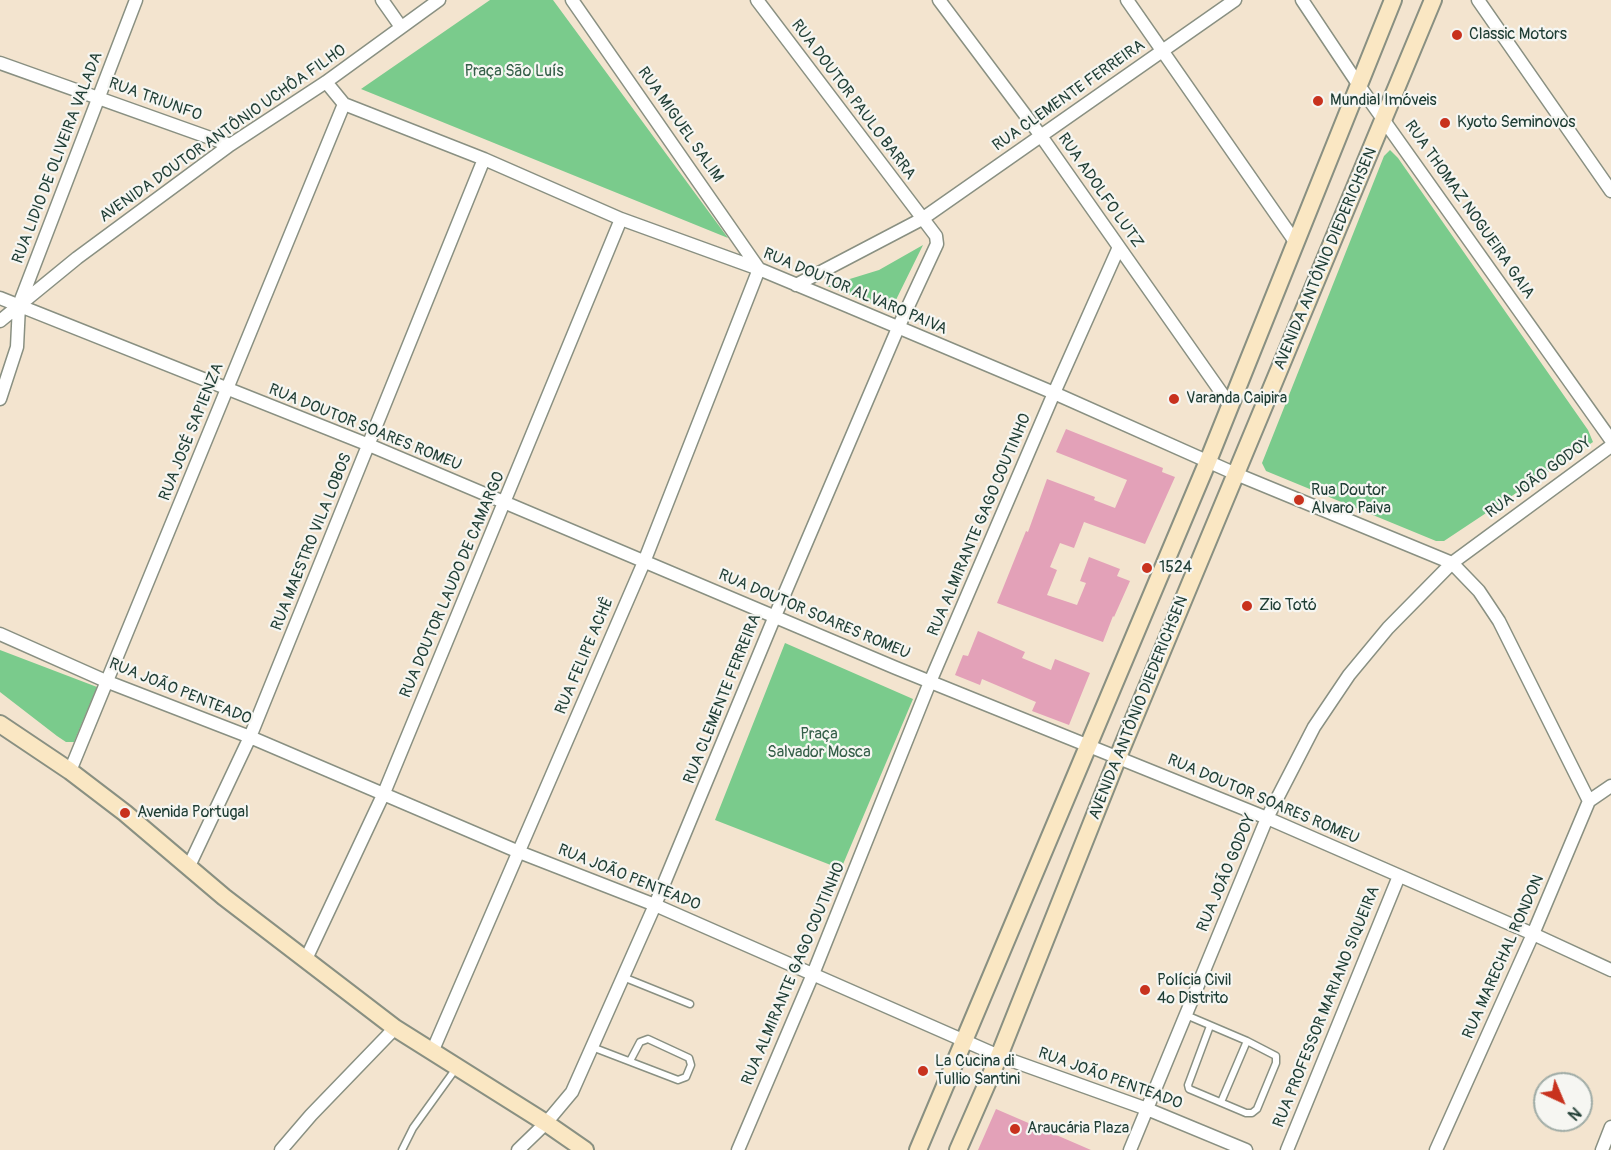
<!DOCTYPE html>
<html>
<head>
<meta charset="utf-8">
<style>
  body { margin:0 }
  #map { position:relative; width:1611px; height:1150px; overflow:hidden; background:#f3e4cf; font-family:Pangolin,sans-serif }
  canvas { display:block }
  .north { position:absolute; left:1533px; top:1072px; width:60px; height:60px; box-sizing:border-box; background:#f6f6f2; border:2px solid #a0aca6; border-radius:50%; rotate:136deg; font-size:16px; font-weight:700; line-height:24px; text-align:center; color:#1f3d34 }
  .north::after { content:''; display:block; margin:auto; width:21px; height:27px; background:#c8321e; clip-path:polygon(50% 0,100% 100%,50% 72%,0 100%) }
</style>
</head>
<body>
<div id="map">
<canvas width="1611" height="1150"></canvas>
<div class="north">N</div>
</div>
<script>
const ctx = document.querySelector('canvas').getContext('2d');
ctx.lineJoin = 'round';
function paint(path, color) { ctx.fillStyle = color; ctx.fill(path, 'evenodd'); }
function strokePath(path, color, width, dash) { ctx.strokeStyle = color; ctx.lineWidth = width; ctx.lineCap = dash ? 'butt' : 'round'; ctx.setLineDash(dash || []); ctx.stroke(path); }
function label(font, color, halo, rows, align = 'center') {
  ctx.font = font + ' Pangolin,sans-serif'; ctx.lineWidth = 4.5; ctx.setLineDash([]); ctx.textBaseline = 'middle'; ctx.strokeStyle = halo; ctx.fillStyle = color; for (const [text, x, y, turn = 0] of rows) {
    ctx.save(); ctx.translate(x, y); ctx.rotate((+turn || 0) * Math.PI / 180); ctx.textAlign = isNaN(turn) ? turn : align; if (halo) ctx.strokeText(text, 0, 0); ctx.fillText(text, 0, 0); ctx.restore();
  }
}
const green = new Path2D(`
  M490 0H553L728 238 361 89Z
  M1390 150 1398 158 1588 430 1593 442 1444 541H1436L1266 471 1262 463 1384 156Z
  M923 245 891 310 827 286 879 270Z
  M785 643 913 699 841 869 715 820Z
  M0 650 97 687 74 742H66L57 736 0 692Z`);
const building = new Path2D(`
  M1066 429 1163 468 1162 472 1175 477 1145 544 1084 522 1074 548 1060 543 1050 567 1057 570 1047 595 1077 605 1086 583 1080 581 1089 557 1120 569 1117 576 1130 581 1114 617 1113 616 1103 642 997 603 1026 531 1028 532 1047 479 1095 497 1094 500 1115 508 1127 480 1056 452Z
  M978 631 1025 652 1022 658 1051 670 1055 659 1090 673 1069 725 1032 711 1036 702 982 679 980 685 955 675 963 655 968 656Z
  M996 1109 1091 1150H978Z`);
const lane = new Path2D(`
  M623 977 690 1004
  M1186 1015 1247 1041 1276 1056V1063L1257 1109 1252 1113H1246L1189 1089 1188 1085 1210 1026
  M592 1047 678 1080 686 1077 691 1065 689 1058 648 1039 640 1042 630 1061
  M1221 1102 1247 1041
  M402 1150 413 1128 457 1067`);
const street = new Path2D(`
  M382 0 401 27
  M572 0 759 269
  M939 0 1041 136 1230 405
  M1127 0 1296 243
  M1302 0 1358 84 1611 440
  M1478 0 1611 191
  M0 63 230 145
  M326 82 344 104 484 159 621 219 759 269 843 304 1054 393 1236 474 1452 563 1479 591 1499 621 1589 801
  M796 285 922 219 1235 0
  M0 298 369 445 896 668 1267 818 1533 934 1611 970
  M0 321 77 258 230 145 326 82 439 0
  M0 399 17 347 19 305 136 0
  M0 634 108 682 250 737 519 852 655 905 999 1056 1147 1109 1246 1150
  M70 771 344 104
  M189 866 250 737 484 159
  M306 959 384 793 621 219
  M432 1052 644 562 759 269
  M281 1150 311 1115 395 1028
  M518 1150 546 1123 572 1092 655 905 775 616 898 328 937 244 936 236 757 0
  M738 1150 813 974 930 682 1054 393 1119 247
  M1130 1150 1267 818 1314 727 1349 675 1388 628 1452 563 1611 446
  M1287 1150 1399 876
  M1436 1150 1533 934 1589 801 1611 786
  M1602 1150 1611 1127`);
const secondary = new Path2D(`
  M0 724 70 771 125 813 224 897 395 1028 546 1123 585 1150
  M918 1150 1208 461 1393 0
  M958 1150 999 1056 1118 757 1433 0`);
const markers = [
  [1457,35,6,"#c8321e"],
  [1318,101,6,"#c8321e"],
  [1445,123,6,"#c8321e"],
  [1174,399,6,"#c8321e"],
  [1299,500,6,"#c8321e"],
  [1147,568,6,"#c8321e"],
  [1247,606,6,"#c8321e"],
  [125,813,6,"#c8321e"],
  [1145,990,6,"#c8321e"],
  [923,1071,6,"#c8321e"],
  [1015,1129,6,"#c8321e"]
];
const poiNames = [
  ["Classic Motors",1469,35],
  ["Mundial Imóveis",1330,101],
  ["Kyoto Seminovos",1457,123],
  ["Varanda Caipira",1186,399],
  ["Rua Doutor",1311,491],
  ["Alvaro Paiva",1311,509],
  ["1524",1159,568],
  ["Zio Totó",1259,606],
  ["Avenida Portugal",137,813],
  ["Polícia Civil",1157,981],
  ["4º Distrito",1157,999],
  ["La Cucina di",935,1062],
  ["Tullio Santini",935,1080],
  ["Araucária Plaza",1027,1129]
];
const parkNames = [
  ["Praça São Luís",514,72],
  ["Praça",819,735],
  ["Salvador Mosca",819,753]
];
const streetNames = [
  ["RUA CLEMENTE FERREIRA",1069,96,-35],
  ["RUA TRIUNFO",155,100,20],
  ["RUA DOUTOR PAULO BARRA",853,100,53],
  ["RUA MIGUEL SALIM",680,125,55],
  ["AVENIDA DOUTOR ANTÔNIO UCHÔA FILHO",223,134,-35],
  ["RUA LIDIO DE OLIVEIRA VALADA",58,158,-69],
  ["RUA ADOLFO LUTZ",1100,191,55],
  ["RUA THOMAZ NOGUEIRA GAIA",1469,210,55],
  ["AVENIDA ANTÔNIO DIEDERICHSEN",1326,259,-67],
  ["RUA DOUTOR ALVARO PAIVA",855,292,23],
  ["RUA DOUTOR SOARES ROMEU",365,428,22],
  ["RUA JOSÉ SAPIENZA",192,432,-68],
  ["RUA JOÃO GODOY",1539,478,-36],
  ["RUA ALMIRANTE GAGO COUTINHO",980,525,-67],
  ["RUA MAESTRO VILA LOBOS",312,542,-68],
  ["RUA DOUTOR LAUDO DE CAMARGO",453,585,-67],
  ["RUA DOUTOR SOARES ROMEU",814,615,23],
  ["RUA FELIPE ACHÊ",585,656,-67],
  ["RUA JOÃO PENTEADO",180,692,22],
  ["RUA CLEMENTE FERREIRA",723,699,-68],
  ["AVENIDA ANTÔNIO DIEDERICHSEN",1139,708,-68],
  ["RUA DOUTOR SOARES ROMEU",1263,800,23],
  ["RUA JOÃO GODOY",1227,873,-67],
  ["RUA JOÃO PENTEADO",629,878,22],
  ["RUA MARECHAL RONDON",1504,957,-66],
  ["RUA ALMIRANTE GAGO COUTINHO",794,974,-67],
  ["RUA PROFESSOR MARIANO SIQUEIRA",1327,1007,-68],
  ["RUA JOÃO PENTEADO",1110,1079,20]
];
paint(green, '#7acb8c');
paint(building, '#e3a1b8');
strokePath(lane, '#899082', 9);
strokePath(street, '#899082', 15);
strokePath(secondary, '#899082', 20);
strokePath(lane, '#fff', 6);
strokePath(street, '#fff', 12);
strokePath(secondary, '#fae7c3', 16);
for (const [x, y, r, color] of markers) { const dot = new Path2D(); dot.arc(x, y, r, 0, 2 * Math.PI); ctx.fillStyle = color; ctx.fill(dot); strokePath(dot, '#f6f6f2', 2); }
label('16px', '#1f3d34', '#f6f6f2', poiNames, 'left');
label('16px', '#36604a', '#f6f6f2', parkNames);
label('16px', '#1f3d34', '#f6f6f2', streetNames);
</script>
</body>
</html>
